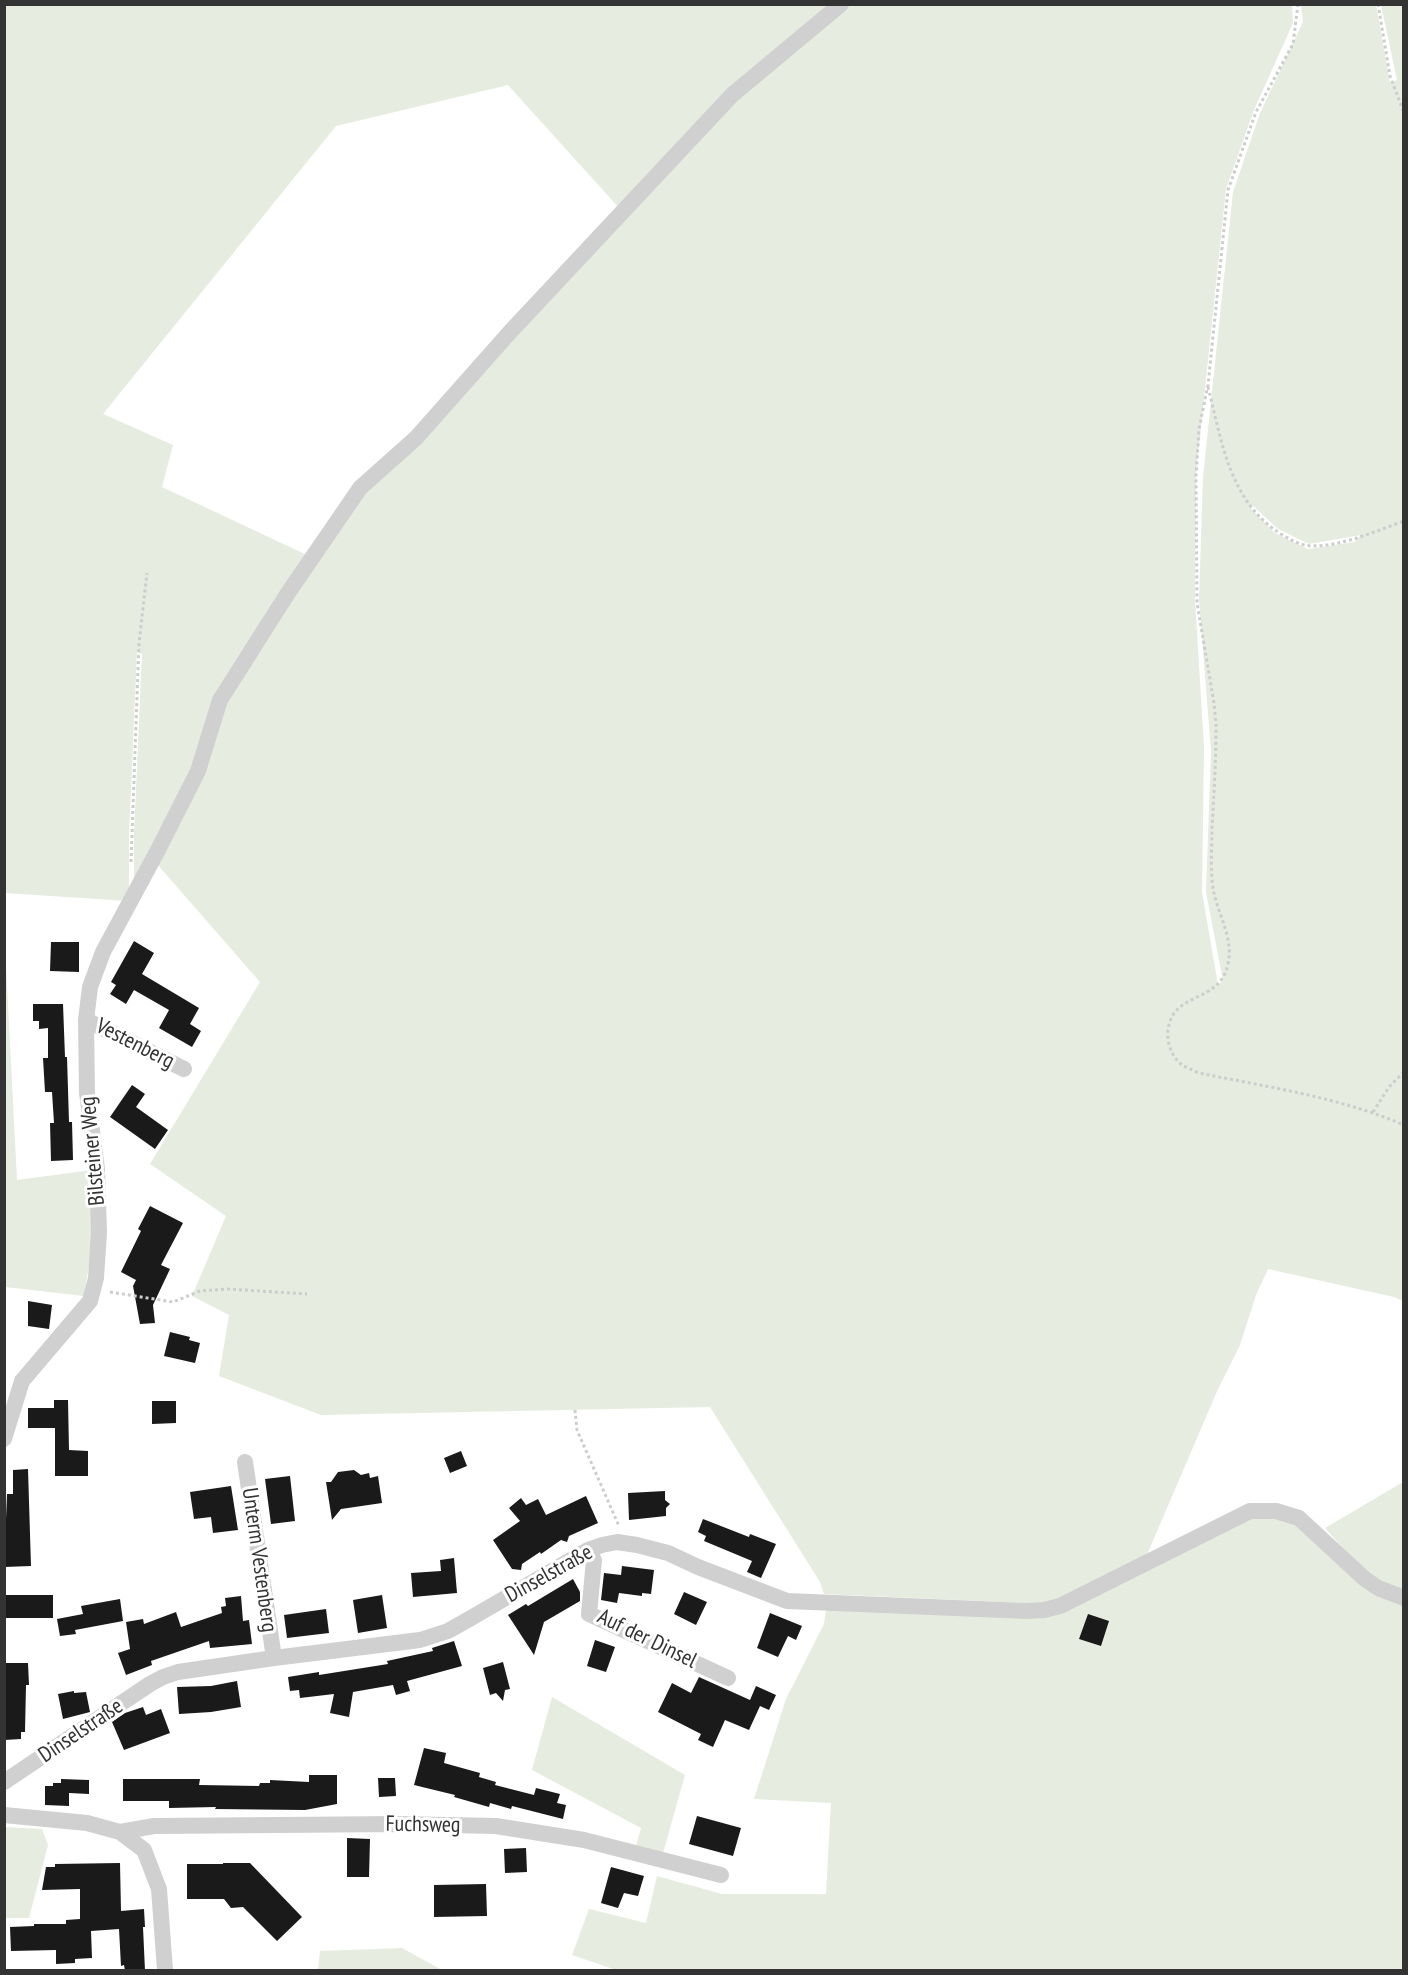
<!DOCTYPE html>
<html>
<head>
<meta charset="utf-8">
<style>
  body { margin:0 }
  #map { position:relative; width:1408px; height:1975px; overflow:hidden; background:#fff; font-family:"PT Sans Narrow",sans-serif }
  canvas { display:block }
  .frame { position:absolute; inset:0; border:6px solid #333; pointer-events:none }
</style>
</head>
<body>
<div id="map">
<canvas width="1408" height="1975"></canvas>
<div class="frame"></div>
</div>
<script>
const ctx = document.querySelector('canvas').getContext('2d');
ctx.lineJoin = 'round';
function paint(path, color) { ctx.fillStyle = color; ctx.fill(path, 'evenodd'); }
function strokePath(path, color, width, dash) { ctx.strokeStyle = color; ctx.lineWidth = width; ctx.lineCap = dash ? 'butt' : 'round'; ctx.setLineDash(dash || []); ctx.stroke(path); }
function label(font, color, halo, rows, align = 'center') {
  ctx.font = font + ' "PT Sans Narrow",sans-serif'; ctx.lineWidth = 6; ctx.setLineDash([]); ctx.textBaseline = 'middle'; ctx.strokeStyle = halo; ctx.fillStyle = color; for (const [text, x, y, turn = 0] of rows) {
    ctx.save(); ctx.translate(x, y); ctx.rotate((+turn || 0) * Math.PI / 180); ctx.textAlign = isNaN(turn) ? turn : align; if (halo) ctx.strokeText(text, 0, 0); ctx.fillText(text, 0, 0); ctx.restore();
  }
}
const green = new Path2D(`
  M4 5H833L620 209 508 85 336 126 103 414 173 445 162 487 309 556 213 705 194 769 134 879V834L142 654 137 652 129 836V885L131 893 128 901 5 893Z
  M846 5H1292L1293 23 1254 110 1226 189 1196 474 1195 599 1204 747 1202 892 1218 985 1223 981 1206 892 1211 751 1199 600 1203 477 1233 192 1260 113 1303 22 1301 5H1376L1390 83 1397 80 1381 5H1403V1301L1394 1297 1268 1269 1256 1295 1240 1345 1218 1389 1146 1557 1049 1604 824 1594 820 1582 710 1407 321 1415 219 1376 229 1315 192 1296 226 1216 150 1164 260 982 157 864 222 706 367 483 734 98ZM1252 505 1278 529 1309 544 1361 535 1354 542 1308 549 1275 533 1251 509Z
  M4 926 17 1180 92 1170 94 1234 84 1296 5 1287Z
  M1403 1482V1590L1373 1582 1325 1528Z
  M1272 1514 1297 1524 1403 1602V1970H616L572 1955 589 1909 646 1923 657 1876 722 1894H826L831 1803 754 1799 786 1699 824 1624 826 1610 1034 1617 1253 1515Z
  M552 1697 685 1775 663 1853 636 1846 641 1828 532 1770Z
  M5 1827 42 1829 48 1845 29 1918H5Z
  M402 1948 442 1970H318L320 1951Z`);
const building = new Path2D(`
  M134 941 154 953 142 974 199 1008 190 1024 201 1031 192 1047 159 1028 169 1010 134 990 126 1004 110 994 116 985 111 982Z
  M51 942H79V972L50 971Z
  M33 1004H63L65 1057H67L69 1122H72L73 1160 51 1161 50 1123H54L52 1092H45L43 1058H48V1028L39 1029V1021H33Z
  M132 1085 145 1094 136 1107 168 1130 155 1149 110 1117Z
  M150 1206 183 1223 161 1265 170 1269 153 1305 155 1323 140 1324 133 1286 136 1280 121 1272 141 1231 138 1229Z
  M28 1301 52 1305 49 1329 28 1326Z
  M170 1332 190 1337 189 1340 200 1343 195 1363 164 1356Z
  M54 1400H68L69 1450 88 1451V1476H55V1428H28V1408H54Z
  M152 1401H176V1423L152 1424Z
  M461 1451 467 1466 450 1473 444 1458Z
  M28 1469 31 1566 4 1567 7 1494H13V1470Z
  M354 1470 361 1475 369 1473 370 1478 378 1476 382 1503 341 1509 332 1520 326 1482H331L338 1472Z
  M290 1476 295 1521 271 1524 265 1479Z
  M231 1486 238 1530 213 1533 211 1517 194 1519 190 1492Z
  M665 1491V1500L670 1504 666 1508V1516L629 1520 628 1493Z
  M586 1496 598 1523 569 1536 567 1542 561 1540 541 1554 540 1552 522 1564 521 1570 512 1569 493 1540 520 1521 509 1508 521 1498 526 1505 538 1499 546 1515Z
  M703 1519 749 1537 750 1534 776 1544 761 1578 747 1572 752 1561 704 1541 706 1536 698 1532Z
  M454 1558 457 1593 413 1597 411 1573 441 1571 440 1560Z
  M622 1566 654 1570 651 1594 642 1593V1596L619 1593 617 1603 601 1600 604 1573 621 1575Z
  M573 1579 580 1592V1601L544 1622 534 1655 508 1615 526 1604 528 1606Z
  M684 1592 707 1602 696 1625 674 1614Z
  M4 1595H53V1618H4Z
  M382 1595 387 1628 358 1633 353 1600Z
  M241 1596 243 1621 249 1620 252 1644 210 1648 209 1641 151 1661 152 1665 126 1675 118 1653 130 1649 126 1622 143 1619 144 1624 176 1612 181 1627 222 1613 221 1607 226 1606 225 1598Z
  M120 1599 123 1621 75 1630 76 1634 60 1636 57 1619 83 1614 81 1606Z
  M326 1609 329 1633 287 1638 284 1615Z
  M770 1613 802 1626 796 1640 788 1636 778 1657 757 1648Z
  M1088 1614 1109 1621 1101 1646 1079 1639Z
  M595 1640 615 1647 606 1672 587 1666Z
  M454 1641 462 1666 407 1681 410 1691 396 1695 393 1685 353 1692 349 1717 330 1713 334 1694 300 1698 299 1690 290 1691 288 1677 319 1672V1675L388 1664 387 1661 433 1651 432 1648Z
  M503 1662 510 1689 505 1690 503 1701 496 1693 490 1695 483 1668Z
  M4 1663H28L29 1685H26L25 1732H21V1739L4 1740Z
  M699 1677 750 1700 756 1686 776 1695 769 1710 760 1706 749 1730 725 1720 713 1747 698 1740 701 1734 658 1712 672 1683 691 1693Z
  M237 1681 241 1707 211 1712 179 1714 177 1687 211 1686Z
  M74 1691V1693L86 1692 90 1712 63 1719 58 1694Z
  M143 1707 146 1715 161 1709 170 1733 124 1750 112 1722 125 1713Z
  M424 1748 446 1753 444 1763 480 1773 479 1777 496 1782 495 1785 534 1795 536 1788 560 1794 557 1803 566 1805 563 1819 512 1806 511 1809 490 1803 489 1807 454 1797 455 1795 414 1785Z
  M309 1775H337V1804L305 1810 215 1809 216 1807 169 1808V1801H123V1779H200L199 1785 259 1786 260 1783H270V1780L309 1782Z
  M378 1778H395L396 1796 379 1797Z
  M61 1779 89 1780V1794L69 1793V1806L45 1805V1786H53V1783H61Z
  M697 1816 741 1828 733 1856 689 1844Z
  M347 1838 370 1839 369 1877H347Z
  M526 1848 527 1872 505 1873 504 1849Z
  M120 1863 121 1911 144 1909 145 1927H143L145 1971H125L124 1965 121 1966 119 1929 91 1931 92 1958 75 1959V1963L56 1964V1950L11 1951 10 1927 34 1926V1924H66V1920L80 1919V1889L42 1890 46 1867H55V1864Z
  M223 1863H250L302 1917 277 1941 243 1907 231 1908 224 1899H187V1864H223Z
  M611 1867 644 1876 638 1896 624 1893 618 1908 601 1903Z
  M486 1884 487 1916 434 1917V1885Z`);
const path = new Path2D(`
  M1298 4 1293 44 1256 112 1228 190 1208 385 1199 429 1196 476 1197 603 1214 703 1216 724C1216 759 1214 794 1212 829 1212 848 1210 869 1213 888 1217 913 1234 938 1228 964 1221 998 1187 993 1173 1015 1163 1031 1168 1054 1182 1065 1187 1068 1193 1070 1199 1073 1267 1087 1339 1097 1404 1125
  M1378 4 1390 76 1404 113
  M1208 387C1222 442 1229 501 1281 534 1291 540 1300 545 1311 546 1343 546 1373 532 1404 521
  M131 862 139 643 147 573
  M1373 1112 1389 1087 1404 1072
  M110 1292 173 1302 200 1291 228 1289 307 1294
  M575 1410 577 1430 619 1526`);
const minor = new Path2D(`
  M86 1020 184 1069
  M4 1439 22 1381 90 1301 96 1278 99 1232 97 1169 87 1093 86 1020 90 987 103 952 158 850 198 771 220 700 288 593 360 488 416 438 510 332 732 95 841 4
  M245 1462 274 1658
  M588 1550 594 1560 589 1614 728 1678
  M4 1782 150 1684 163 1677 178 1672 274 1658 420 1640 448 1631 471 1618 588 1550 602 1545 617 1542 637 1545 668 1553 698 1567 787 1601 1027 1611 1044 1610 1060 1606 1250 1511H1276L1299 1518 1365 1579 1378 1588 1404 1598
  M4 1815 87 1823 120 1832 144 1850 159 1889 165 1970
  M120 1832 154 1826 400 1824 496 1826 584 1840 721 1875`);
const streetNames = [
  ["Vestenberg",135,1044,27],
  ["Bilsteiner Weg",93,1151,-95],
  ["Unterm Vestenberg",259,1560,82],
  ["Dinselstraße",549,1574,-29],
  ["Auf der Dinsel",647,1639,26],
  ["Dinselstraße",81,1731,-34],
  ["Fuchsweg",423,1825,1]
];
paint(green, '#e6ecdf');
paint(building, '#1a1a1a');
strokePath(path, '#cdcdcd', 3, [3, 3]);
strokePath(minor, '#d0d0d0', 16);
label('22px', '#333', '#fff', streetNames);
</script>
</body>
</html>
